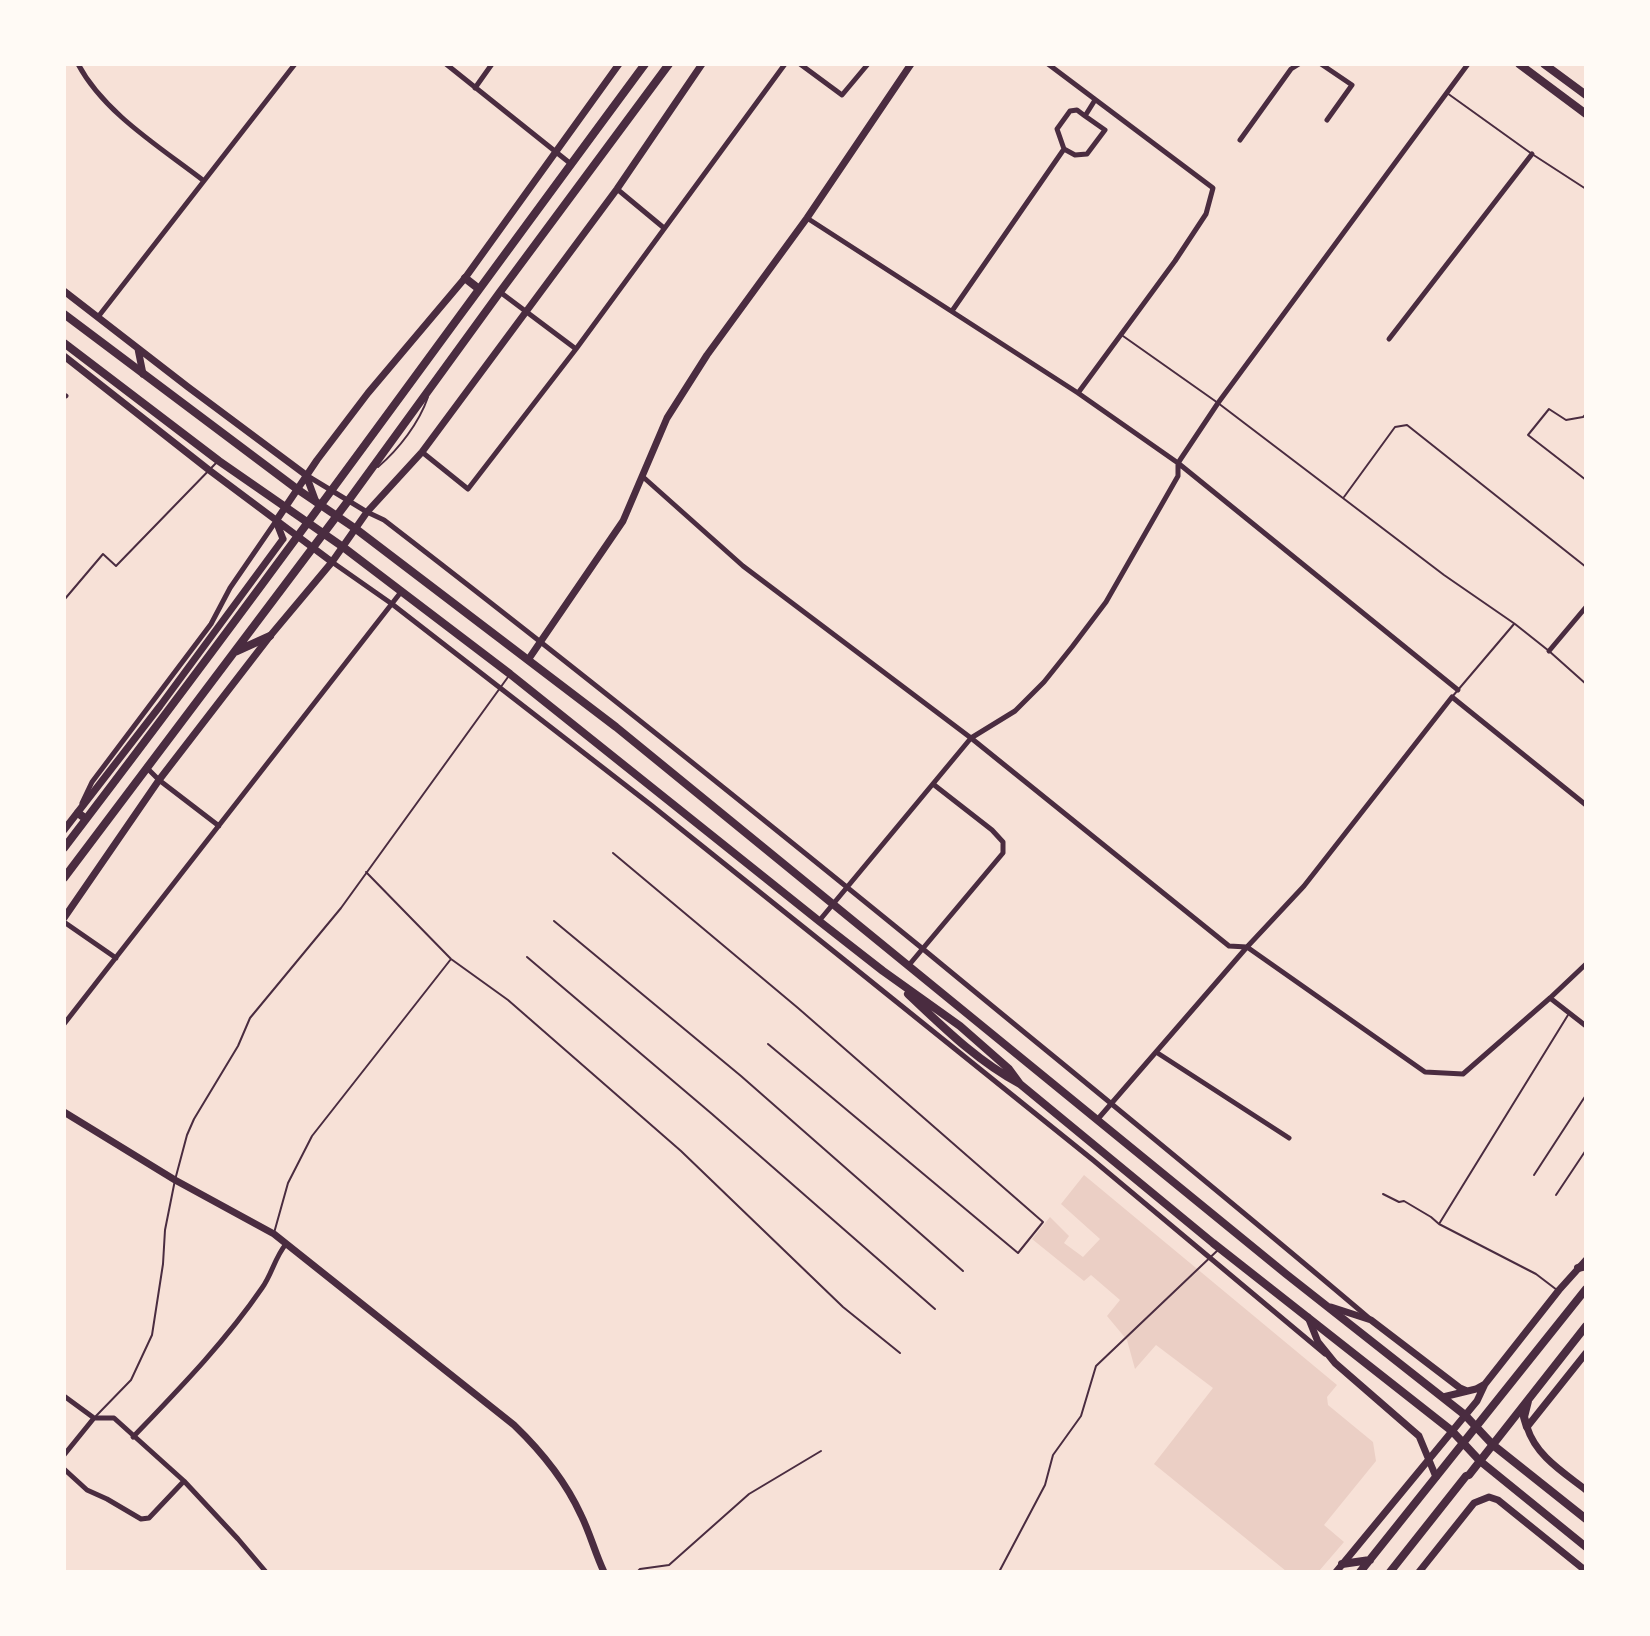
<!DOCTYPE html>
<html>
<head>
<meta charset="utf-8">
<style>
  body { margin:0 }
  #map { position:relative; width:1650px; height:1636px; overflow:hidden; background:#f7e1d7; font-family:"IBM Plex Serif",serif }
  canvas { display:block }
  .frame { position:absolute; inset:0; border:66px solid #fffaf5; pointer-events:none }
</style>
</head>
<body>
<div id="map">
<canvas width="1650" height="1636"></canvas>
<div class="frame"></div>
</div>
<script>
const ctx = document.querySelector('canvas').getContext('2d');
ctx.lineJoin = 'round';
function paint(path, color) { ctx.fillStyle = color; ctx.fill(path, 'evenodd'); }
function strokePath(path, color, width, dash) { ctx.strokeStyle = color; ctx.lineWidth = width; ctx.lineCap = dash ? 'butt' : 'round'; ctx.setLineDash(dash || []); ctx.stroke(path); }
const green = new Path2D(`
  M1084 1175 1337 1385 1327 1397 1328 1405 1373 1442 1376 1461 1324 1525 1344 1542 1319 1571H1286L1154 1464 1213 1388 1156 1345 1135 1369 1127 1340 1107 1316 1120 1300 1091 1275 1084 1281 1032 1239 1050 1217 1069 1236 1064 1243 1083 1257 1100 1239 1061 1204Z`);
const service = new Path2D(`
  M1447 93 1532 154 1586 189
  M1123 336 1218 403 1444 575 1515 624 1549 651 1586 684
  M1586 414 1583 417 1566 420 1549 409 1528 435 1586 480
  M378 467C399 449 419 423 428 397
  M1344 497 1395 427 1407 425 1586 567
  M64 600 103 554 116 566 217 462
  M1452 697 1514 624
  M613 853 798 1008 1043 1222 1018 1253 768 1044
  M366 872 451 959 508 1000 681 1151 843 1307 900 1353
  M554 921 741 1076 963 1271
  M527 957 712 1114 935 1309
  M1534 1175 1586 1095
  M1383 1194 1399 1202 1404 1201 1431 1217 1439 1224 1536 1274 1557 1290
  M1556 1195 1586 1150
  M1439 1224 1568 1015
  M274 1233 288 1183 312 1136 451 959
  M96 1416 131 1380 152 1335 163 1264 165 1230 175 1180 187 1135 194 1119 238 1046 250 1018 341 908 508 677
  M637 1572 640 1569 669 1565 749 1494 821 1451
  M999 1572 1045 1485 1053 1455 1081 1416 1096 1366 1219 1249`);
const minor = new Path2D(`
  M78 64C104 113 160 147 204 181
  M446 64 571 164
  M800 64 842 95 868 64
  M1321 64 1352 85 1327 120
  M475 88 492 64
  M1240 140 1291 69 1299 64
  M1064 149 1075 155 1087 154 1105 130 1085 116
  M617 189 664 228
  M807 218 1078 393 1175 261 1206 214 1213 188 1048 64
  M500 292 576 349
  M952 311 1064 149 1057 129 1070 111 1077 110 1085 116 1095 100
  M98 317 295 64
  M1389 339 1532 154
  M1078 393 1178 463 1458 690
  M64 395 66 396
  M422 452 468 489 576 349 785 64
  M306 475 367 512 384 520C566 660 745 804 923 949 1072 1072 1223 1194 1370 1319
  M642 476 743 566 971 738 1229 946 1247 947 1425 1072 1463 1074 1550 998 1586 964
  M332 562 392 604 651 805 842 958 1093 1160 1325 1354
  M1549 651 1586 607
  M146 767 159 780 219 826
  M82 803 92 782 211 624 230 588 276 521
  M819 921 971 738 1015 711 1044 682 1072 647 1106 602 1178 476V463L1218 403 1468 64
  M64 922 116 958
  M909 965 1003 853V842L992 830 933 784
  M1550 998 1586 1026
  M64 1024 401 592
  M1156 1052 1289 1138
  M1097 1120 1247 947 1304 886 1452 697 1586 805
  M64 1396 94 1418
  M94 1418H114L184 1481 238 1539 266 1572
  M133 1437C178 1390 225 1342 262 1288 272 1274 275 1257 286 1244
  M64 1455 94 1418
  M64 1469 87 1490 107 1499 141 1519 149 1518 184 1481`);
const tertiary = new Path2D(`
  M64 291 188 387 306 475 316 502
  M138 349 143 374
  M64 356 209 470 332 562
  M283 539 276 521 317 460 368 393 465 278 619 64
  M528 660 623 521 667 418 707 355 807 218 911 64
  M64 830 160 706 283 539
  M64 918 159 780 270 636 332 562 367 512 422 452 617 189 702 64
  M64 1112 175 1180 274 1234 514 1425C541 1451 565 1480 581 1515 590 1533 595 1553 604 1572
  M1331 1307 1371 1320 1460 1388 1467 1391
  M1308 1317 1318 1342 1335 1363 1419 1436 1436 1477
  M1586 1353 1527 1427C1536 1456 1563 1472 1586 1490
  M1443 1397 1476 1389 1485 1384 1559 1290 1586 1260
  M1336 1572 1477 1401 1485 1384
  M1419 1572 1474 1503 1489 1497 1498 1500 1586 1571`);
const secondary = new Path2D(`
  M1519 64 1586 114
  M1544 64 1586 95`);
const primary = new Path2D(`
  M465 278 479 289
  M64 314 297 489 356 529 616 727 1286 1274 1465 1415 1493 1445 1586 1519
  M64 343 219 461 343 547 510 674 819 921 883 971 960 1026 1009 1069 1020 1084
  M237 651 270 636
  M78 813 86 819
  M64 848C262 589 451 326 645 64
  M64 878 351 497 500 292 669 64
  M908 994C943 1027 977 1061 1020 1084L1213 1243 1452 1431 1480 1461 1586 1547
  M1578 1268 1586 1266
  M1527 1427 1524 1417 1528 1401
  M1342 1564 1370 1560
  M1360 1572 1586 1289
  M1390 1572 1466 1476 1469 1475 1480 1461 1586 1326`);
paint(green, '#ebcfc5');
strokePath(service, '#4a2c40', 2);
strokePath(minor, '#4a2c40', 5);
strokePath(tertiary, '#4a2c40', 7);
strokePath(secondary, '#4a2c40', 8);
strokePath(primary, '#4a2c40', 8);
</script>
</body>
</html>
